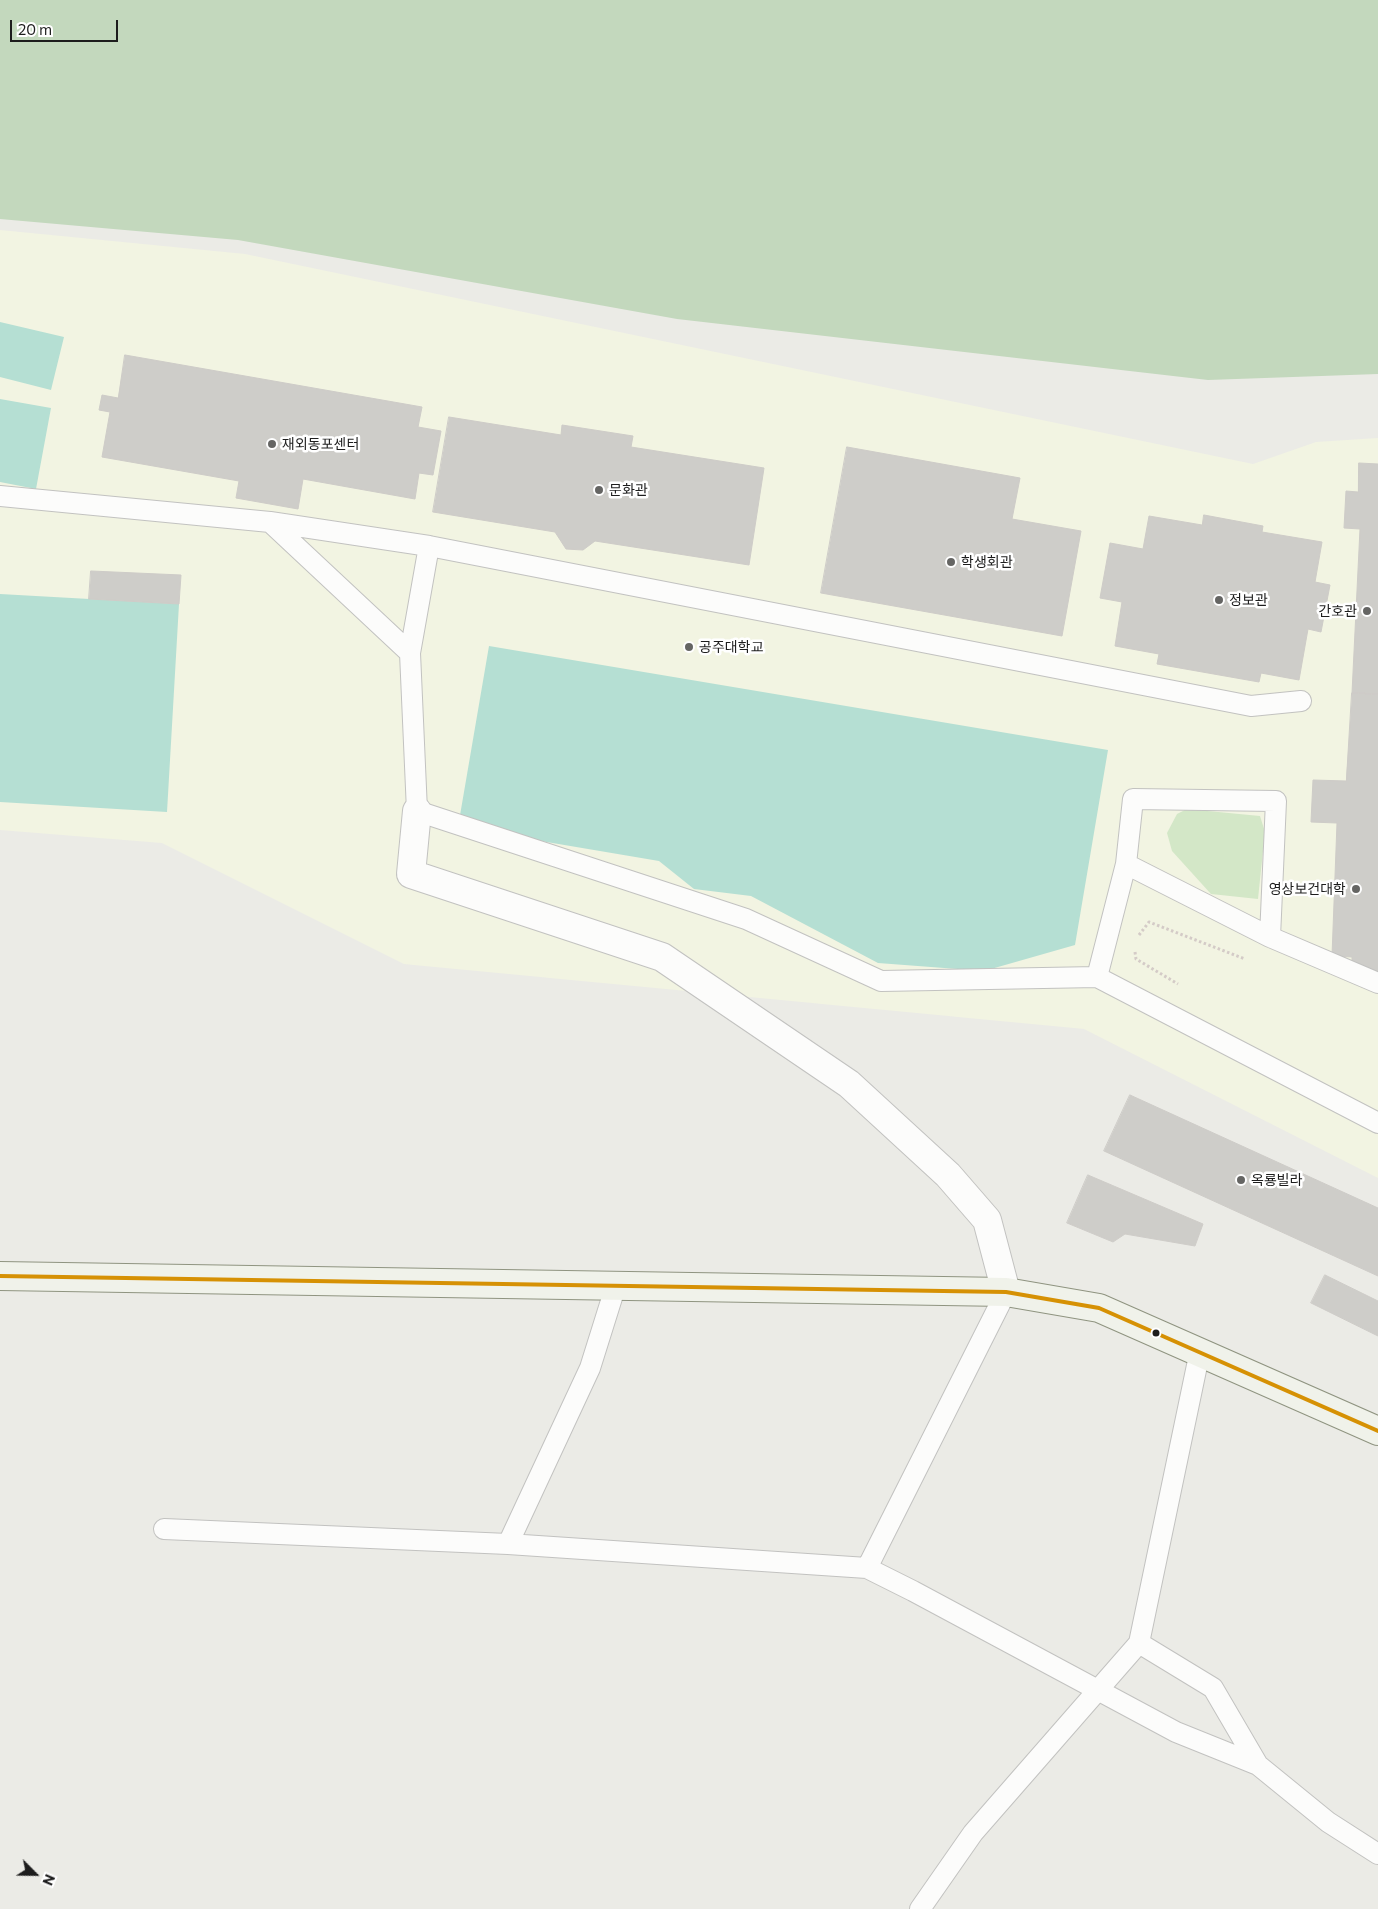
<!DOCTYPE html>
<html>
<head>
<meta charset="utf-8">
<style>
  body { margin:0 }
  #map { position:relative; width:1378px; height:1909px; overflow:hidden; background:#ebebe6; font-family:Commissioner,sans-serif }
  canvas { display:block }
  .north { position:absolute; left:10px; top:1849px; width:50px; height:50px; -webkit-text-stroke:4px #fff; paint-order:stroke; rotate:113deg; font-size:14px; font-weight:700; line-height:20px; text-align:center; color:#1d1d1d }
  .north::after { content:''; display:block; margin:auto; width:18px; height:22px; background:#1d1d1d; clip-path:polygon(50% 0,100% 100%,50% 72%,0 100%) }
  .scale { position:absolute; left:10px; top:20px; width:108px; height:22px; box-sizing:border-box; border:2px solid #1d1d1d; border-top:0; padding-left:6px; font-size:15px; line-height:18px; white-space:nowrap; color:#1d1d1d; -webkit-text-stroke:4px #fff; paint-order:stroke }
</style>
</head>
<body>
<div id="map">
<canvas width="1378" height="1909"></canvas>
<div class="north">N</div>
<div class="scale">20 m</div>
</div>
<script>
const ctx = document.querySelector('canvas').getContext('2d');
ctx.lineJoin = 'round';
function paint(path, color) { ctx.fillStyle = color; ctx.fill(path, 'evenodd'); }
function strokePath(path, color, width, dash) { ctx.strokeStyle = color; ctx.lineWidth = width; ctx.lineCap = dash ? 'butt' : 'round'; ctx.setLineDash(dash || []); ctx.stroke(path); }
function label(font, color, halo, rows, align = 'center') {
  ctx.font = font + ' Commissioner,"Noto Sans KR",sans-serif'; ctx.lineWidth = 5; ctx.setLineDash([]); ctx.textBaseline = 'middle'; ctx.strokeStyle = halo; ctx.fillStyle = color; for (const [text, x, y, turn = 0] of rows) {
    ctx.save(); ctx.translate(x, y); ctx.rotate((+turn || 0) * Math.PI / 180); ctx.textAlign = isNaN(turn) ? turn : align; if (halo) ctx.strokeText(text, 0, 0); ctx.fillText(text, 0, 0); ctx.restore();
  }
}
const education = new Path2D(`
  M0 230 245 254 1253 464 1316 442 1378 438V1178L1084 1029 404 964 162 843 0 830Z`);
const grass = new Path2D(`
  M1187 809 1260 816 1265 832 1258 899 1211 894 1172 851 1167 833 1177 814Z`);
const forest = new Path2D(`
  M0 0H1378V374L1208 380 677 319 238 240 0 219Z`);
const pitch = new Path2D(`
  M0 322 64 337 51 390 0 377Z
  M0 399 51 408 36 489 0 482Z
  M0 594 179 604 167 812 0 802Z
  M489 646 1108 750 1075 945 984 971 878 963 751 896 694 889 659 861 458 827Z`);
const building = new Path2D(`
  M125 355 422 407 418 427 441 431 433 475 419 473 415 499 303 479 298 509 236 498 239 481 102 457 110 412 99 410 102 395 118 398Z
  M449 417 561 435 562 425 633 436 631 447 764 468 749 565 595 541 583 550 566 549 555 532 433 512Z
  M847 447 1020 478 1012 519 1081 531 1062 636 821 593Z
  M1359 463 1378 464V694L1352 693 1360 529 1344 528 1346 491 1358 492Z
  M1204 515 1263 526 1262 532 1322 542 1315 582 1330 585 1321 632 1308 629 1299 680 1261 673 1259 682 1157 664 1159 654 1115 646 1122 602 1100 598 1110 543 1143 549 1149 516 1202 525Z
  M91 571 181 575 179 604 89 599Z
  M1352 693 1378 694V973L1352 972V957L1332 956 1337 823 1311 822 1313 780 1346 781Z
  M1130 1095 1378 1208V1276L1104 1151Z
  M1088 1175 1203 1224 1195 1246 1125 1234 1113 1242 1067 1223Z
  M1325 1275 1378 1301V1336L1311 1303Z`);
const path = new Path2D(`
  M1139 935 1149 922 1245 959
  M1135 952 1136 959 1178 984`);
const service = new Path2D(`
  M0 496 270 522 410 653 417 811 746 919 881 981 1097 977 1378 1123
  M270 522 429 546 410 653
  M429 546 1251 706 1301 701
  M1126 864 1270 937
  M1097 977 1126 864 1133 799 1276 801 1270 937 1378 983
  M164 1529 508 1544 867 1568 913 1591 1176 1732 1258 1765
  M508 1544 590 1368 616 1285
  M867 1568 1006 1292
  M1139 1643 1213 1688 1258 1765 1328 1822 1378 1854
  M920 1909 973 1833 1139 1643 1200 1351`);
const minor = new Path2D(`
  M417 811 411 874 662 957 849 1084 948 1175 987 1220 1006 1292`);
const secondary = new Path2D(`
  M0 1276 1006 1292 1099 1308 1378 1431`);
const bus1 = new Path2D(`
  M0 1276 1006 1292 1099 1308 1378 1431`);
const markers = [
  [272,444,5,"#656563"],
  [599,490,5,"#656563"],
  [951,562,5,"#656563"],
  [1219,600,5,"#656563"],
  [1367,611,5,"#656563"],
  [689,647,5,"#656563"],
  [1356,889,5,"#656563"],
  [1241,1180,5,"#656563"],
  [1156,1333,4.5,"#1d1d1d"]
];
const poiNames = [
  ["재외동포센터",282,444],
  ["문화관",609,490],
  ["학생회관",961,562],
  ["정보관",1229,600],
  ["간호관",1357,611,"right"],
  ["공주대학교",699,647],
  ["영상보건대학",1346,889,"right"],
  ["옥룡빌라",1251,1180]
];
paint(education, '#f2f4e2');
paint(grass, '#d3e7c7');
paint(forest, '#c3d8bd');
paint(pitch, '#b5dfd3');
paint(building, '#cecdc9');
strokePath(building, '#ceccc8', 1);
strokePath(service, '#c2c2c0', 22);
strokePath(minor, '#c2c2c0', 30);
strokePath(secondary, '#8f9480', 30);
strokePath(path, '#d4cbc7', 3, [2.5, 2.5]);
strokePath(service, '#fcfcfb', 20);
strokePath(minor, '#fcfcfb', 28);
strokePath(secondary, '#f0f2ea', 28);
strokePath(bus1, '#d69104', 4);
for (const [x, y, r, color] of markers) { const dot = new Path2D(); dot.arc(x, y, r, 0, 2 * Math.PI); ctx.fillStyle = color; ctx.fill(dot); strokePath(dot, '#fff', 2); }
label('14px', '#1d1d1d', '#fff', poiNames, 'left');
</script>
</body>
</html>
